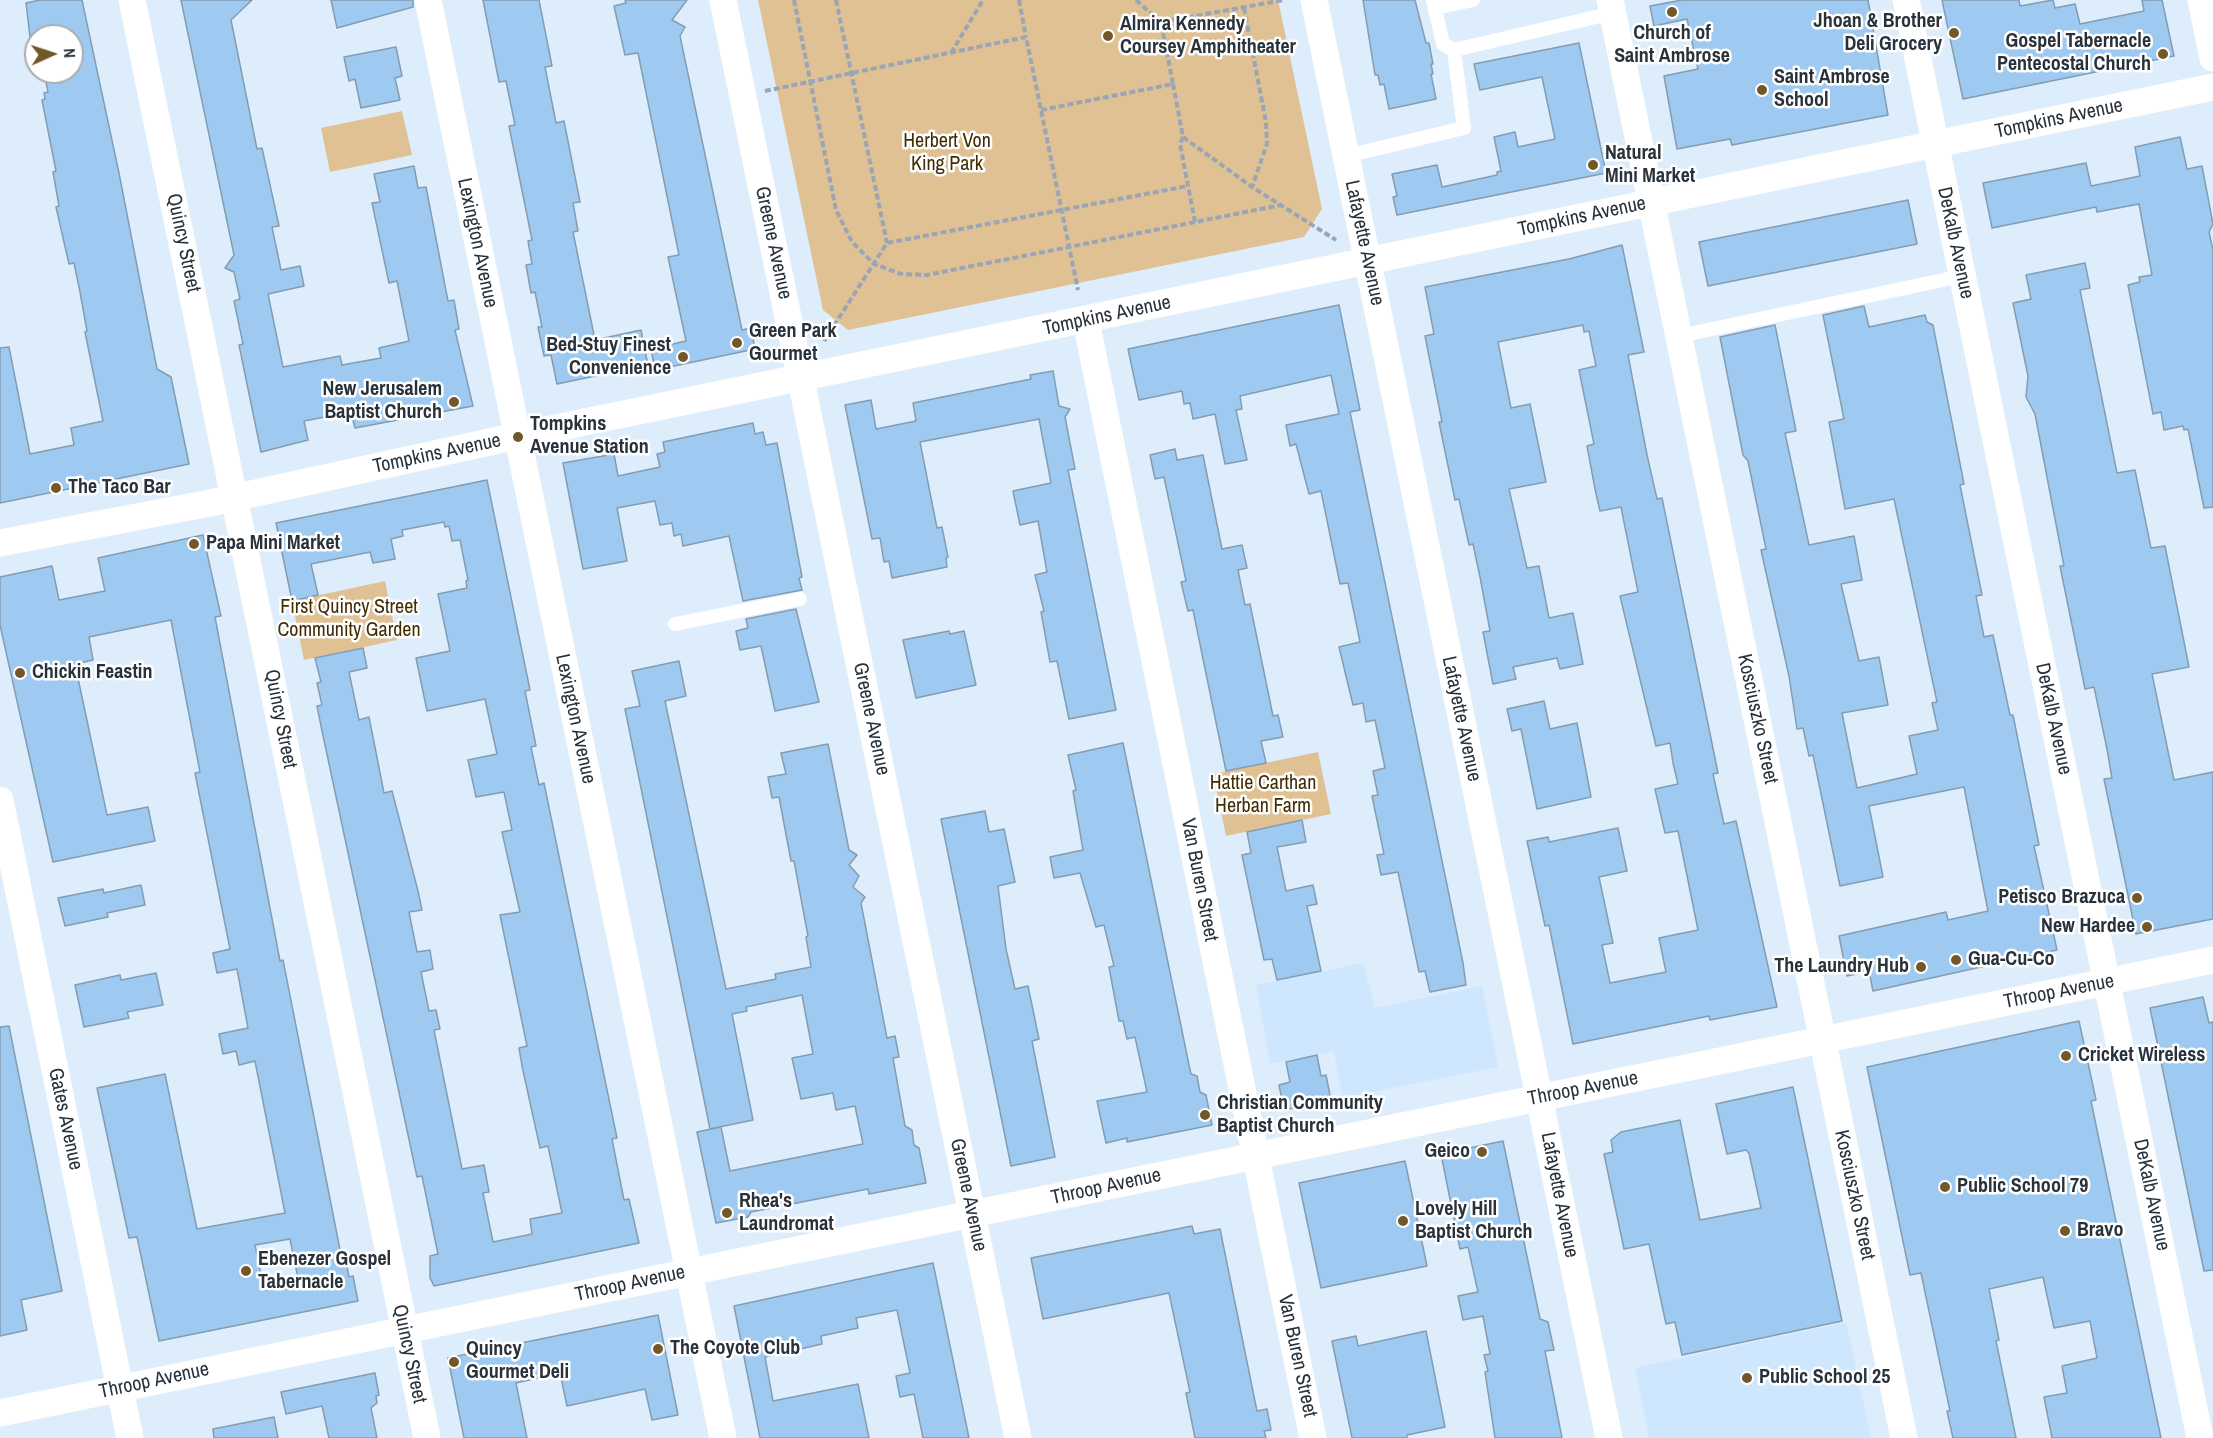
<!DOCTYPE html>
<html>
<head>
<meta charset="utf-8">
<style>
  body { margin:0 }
  #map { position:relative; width:2213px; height:1438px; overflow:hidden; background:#deedfb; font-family:"Archivo Narrow",sans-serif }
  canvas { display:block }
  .north { position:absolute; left:24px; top:24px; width:60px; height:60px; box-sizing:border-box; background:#fff; border:2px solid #a9adb1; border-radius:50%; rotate:87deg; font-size:16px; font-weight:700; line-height:24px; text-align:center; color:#29323b }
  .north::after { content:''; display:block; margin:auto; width:21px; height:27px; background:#725729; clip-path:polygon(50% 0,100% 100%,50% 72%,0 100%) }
</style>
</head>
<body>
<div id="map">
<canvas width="2213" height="1438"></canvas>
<div class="north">N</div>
</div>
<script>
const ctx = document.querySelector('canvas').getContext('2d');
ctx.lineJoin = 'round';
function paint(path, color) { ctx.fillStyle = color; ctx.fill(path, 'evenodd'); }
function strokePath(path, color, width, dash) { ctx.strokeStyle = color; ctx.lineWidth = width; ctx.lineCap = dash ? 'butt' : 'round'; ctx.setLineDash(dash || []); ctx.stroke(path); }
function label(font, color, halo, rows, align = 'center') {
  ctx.font = font + ' "Archivo Narrow",sans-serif'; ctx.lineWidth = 5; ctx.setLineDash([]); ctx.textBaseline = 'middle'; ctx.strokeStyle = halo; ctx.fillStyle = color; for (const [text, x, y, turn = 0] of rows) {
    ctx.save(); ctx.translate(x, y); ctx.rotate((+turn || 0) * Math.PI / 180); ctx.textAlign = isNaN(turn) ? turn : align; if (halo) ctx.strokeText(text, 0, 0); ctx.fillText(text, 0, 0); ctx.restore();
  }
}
const built = new Path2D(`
  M1363 963 1375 1008 1482 986 1498 1067 1342 1098 1334 1051 1270 1064 1256 985Z
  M1846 1322 1871 1438H1649L1635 1368Z`);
const green = new Path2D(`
  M758 0H1278L1322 209 1304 237 848 330 823 310Z
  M402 111 412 155 330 172 321 128Z
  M385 581 397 640 304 660 292 601Z
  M1318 752 1331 814 1226 836 1213 774Z`);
const building = new Path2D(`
  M40 0H82L119 173 157 369 171 377 189 464 0 503V348L9 347 30 454 74 445 71 428 103 421 85 332 87 331 80 292 74 263 69 264 56 207 59 206 53 172 56 171 42 100 45 99 44 93 48 92 44 72H72V36H53L52 32 30 37 26 3Z
  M181 0H252L231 20 257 149 262 148 279 226 272 227 281 270 300 266 304 286 268 294 283 367 340 356 342 365 381 358 379 348 409 341 397 281 389 283 372 203 380 202 374 174 414 166 418 188 426 187 448 301 454 300 459 329 455 330 473 406 355 428 351 412 304 421 308 440 261 452 239 345 243 344 234 301 240 299 234 272 225 268 234 255Z
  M331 0H413V7L337 28Z
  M483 0H539L552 66 545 67 556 123 564 121 580 202 573 203 578 231 573 232 595 340 641 330 648 365 557 384 551 355 544 356 538 327H542L535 292 531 293 526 265 532 264 528 241 532 240 509 126 515 125 506 81 499 82Z
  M625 0H687L672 20 685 27 680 36 742 330 751 328 755 349 655 370 651 349 686 341 668 257 679 255 638 53 625 55 614 6 626 3Z
  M1363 0H1415L1426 43H1429L1433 64H1431L1433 74H1431L1436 99 1389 109 1384 84 1380 85 1378 75H1375Z
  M1682 0H1868L1888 115 1732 145 1730 139 1677 149 1664 76 1698 69 1687 19 1654 26 1650 6Z
  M1942 0H2019L2020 6 2053 0 2055 8 2075 4 2080 24 2144 11 2142 0H2162L2174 56 1963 99Z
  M1579 43 1606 173 1397 215 1393 197 1397 196 1392 174 1437 165 1442 187 1497 175V172L1501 171 1494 137 1515 132 1518 147 1555 139 1542 77 1480 90 1474 64Z
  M396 47 402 76 395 78 400 100 361 108 355 79 349 81 344 57Z
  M2180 137 2187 169 2202 166 2213 224 2209 232 2213 250V507L2204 508 2188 429 2184 430 2183 426 2164 430 2161 412 2153 414 2128 285 2140 282 2139 277 2152 275 2139 204 2097 212 2096 207 1992 228 1983 183 2086 163 2091 186 2140 176 2135 147Z
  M1908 200 1917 244 1708 286 1699 242Z
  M1622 245 1644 352 1628 355 1647 455 1657 499 1662 498 1680 586 1718 773 1713 774 1724 824 1736 821 1777 1007 1710 1020 1709 1016 1573 1044 1549 925 1545 926 1527 841 1548 837 1549 842 1618 828 1627 871 1599 877 1613 943 1602 945 1610 983 1666 972 1659 938 1698 930 1678 831 1665 833 1655 789 1678 784 1673 763 1670 743 1656 746 1620 596 1638 592 1621 507 1600 511 1595 489 1587 446 1594 444 1579 370 1596 366 1589 331 1584 332 1583 325 1498 342 1511 408 1530 404 1546 482 1509 489 1527 568 1539 566 1549 618 1573 613 1583 664 1560 669 1557 658 1513 667 1516 679 1493 684 1483 632 1490 631 1480 577 1473 544 1469 545 1459 499 1455 500 1439 422H1442L1425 336 1434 334 1425 287 1569 259Z
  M2085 263 2090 288 2080 290 2117 473 2135 470 2151 548 2165 546 2189 667 2152 674 2174 780 2213 772V919L2136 934 2104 779 2112 778 2107 749 2094 687 2085 689 2060 566H2064L2035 414 2026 397 2028 376 2013 303 2031 299 2026 275Z
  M1339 305 1360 410 1350 412 1463 963 1466 985 1430 992 1425 971 1419 972 1398 872 1381 875 1377 855 1384 854 1372 796 1378 795 1373 771 1385 768 1375 720 1366 722 1363 703 1353 705 1339 647 1360 642 1348 583 1340 584 1321 491 1309 494 1296 444 1290 446 1286 425 1339 414 1331 375 1240 396 1242 409 1236 410 1247 460 1225 464 1215 414 1193 419 1190 403 1184 404 1182 391 1139 400 1128 349Z
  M1864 306 1869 327 1925 315 1927 322 1933 325 1964 484 1960 485 1982 595 1976 596 1984 637 1993 635 2010 715H2013L2039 845 2034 846 2057 950 1873 991 1869 971 1847 976 1839 936 1946 912 1948 920 1988 911 1964 787 1869 806 1883 877 1840 886 1813 755 1809 756 1803 728 1797 729 1789 676 1761 550 1766 549 1748 461 1743 455 1720 337 1775 325 1796 431 1785 433 1809 545 1854 536 1862 580 1841 584 1859 661 1879 657 1888 705 1842 713 1857 788 1917 774 1909 736 1938 730 1932 703 1937 702 1894 499 1845 509 1829 422 1844 419 1823 315Z
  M1053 371 1059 406 1070 409 1065 417 1075 469 1068 470 1116 710 1069 719 1057 661 1050 662 1041 612 1044 611 1035 575 1047 572 1038 521 1020 525 1013 491 1051 483 1039 419 920 442 937 528 942 527 948 557 946 558 947 567 892 578 889 561 884 562 880 538 872 539 845 405 871 400 876 429 916 421 913 403 1031 379 1030 375Z
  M753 423 755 434 763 432 766 445 777 443 802 577 799 578 802 590 743 601 729 536 683 546 681 534 674 536 672 523 660 525 655 501 617 508 627 561 583 569 563 463 614 454 618 476 660 467 657 454 665 452 663 442Z
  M1175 449 1177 460 1203 455 1222 549 1242 545 1247 568 1238 570 1245 605 1250 604 1273 716 1278 715 1283 737 1261 741 1266 763 1226 771 1193 610 1188 611 1181 582 1186 581 1164 477 1155 479 1150 455Z
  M487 480 530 690 525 691 536 746 531 747 539 785 544 783 594 1027 617 1138 612 1139 624 1200 629 1199 639 1243 434 1286 430 1278V1256L438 1254 422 1176 417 1177 321 726 317 706 322 705 317 683 321 682 315 658 363 648 367 668 349 672 359 720 369 717 384 793 392 791 418 891 422 910 409 912 417 952 430 950 433 969 421 972 429 1011 436 1010 440 1029 434 1030 462 1169 484 1165 489 1192 483 1193 493 1242 532 1234 530 1219 562 1213 548 1146 540 1148 522 1066 519 1048 527 1046 500 915 520 912 502 832 512 830 504 792 476 797 468 760 497 754 493 736 485 699 427 711 416 658 450 651 438 594 467 588 466 581 468 580 460 540 452 541 449 526 445 527 444 522 402 530 403 536 391 539 395 559 373 563 370 552 311 564 318 595 292 601 276 523Z
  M203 535 221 616 215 617 280 961 283 960 343 1265 347 1267 349 1277 353 1276 358 1301 159 1341 137 1237 129 1238 97 1088 165 1074 197 1229 285 1213 255 1061 239 1065 236 1051 223 1054 219 1034 248 1028 237 969 217 973 213 953 230 949 195 773 200 772 171 620 89 637 93 660 75 664 107 815 148 807 155 841 53 862 0 625V577L52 566 59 600 105 591 98 558ZM290 1239 300 1288 264 1290 255 1245Z
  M796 609 819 702 775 711 761 646 740 650 736 631 748 628 746 619Z
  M949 631 950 634 964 631 976 685 916 698 903 640Z
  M679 661 686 696 665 701 726 989 776 979 775 974 811 967 806 937 808 936 794 861H791L779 797 772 798 768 777 786 774 781 753 828 744 849 850 857 855 849 865 859 876 853 887 865 897 861 903 887 1038 895 1036 899 1057 893 1058 905 1126 912 1130 914 1145 919 1148 926 1183 869 1194 868 1189 751 1212 748 1217 716 1223 697 1132 721 1127 730 1171 863 1144 855 1106 836 1110 833 1093 801 1099 792 1058 813 1054 802 995 746 1007 747 1011 732 1014 753 1120 710 1129 625 709 640 706 632 671Z
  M1544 701 1550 729 1577 723 1591 797 1537 809 1521 729 1512 731 1507 709Z
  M1123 743 1189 1065 1191 1074 1197 1076 1200 1092 1206 1095 1212 1125 1127 1142V1138L1106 1143 1097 1101 1147 1092 1135 1037 1127 1039 1123 1021H1119L1109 967 1114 966 1104 925 1096 927 1080 873 1054 878 1050 857 1083 850 1073 791 1076 790 1068 755Z
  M985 811 989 832 1004 829 1015 882 998 886 1006 949 1015 989 1028 986 1039 1039 1032 1041 1055 1157 1011 1166 941 819Z
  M1302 820 1306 842 1277 847 1286 891 1313 885 1317 904 1307 906 1321 971 1277 980 1272 959 1264 960 1242 855 1251 853 1247 832Z
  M141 885 145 905 107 913 108 917 65 926 58 898 103 889 104 893Z
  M156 973 163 1005 127 1012 129 1018 84 1027 75 985 120 975 121 980Z
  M2203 997 2209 1023 2213 1022V1270L2204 1271 2150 1008Z
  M2079 1021 2096 1100 2091 1101 2161 1438H2052L2044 1397 2067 1393 2062 1366 2097 1358 2090 1321 2054 1328 2043 1277 1989 1289 1999 1340 1996 1341 2016 1438H1953L1947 1411H1950L1921 1273 1910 1275 1867 1067Z
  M9 1026 62 1291 21 1300 27 1330 0 1336V1027Z
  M1317 1055 1321 1076 1326 1075 1331 1100 1284 1110 1279 1085 1290 1082 1286 1062Z
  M1793 1087 1842 1321 1682 1355 1675 1322 1666 1324 1649 1244 1624 1249 1604 1154 1613 1152 1611 1140 1621 1132 1680 1120 1700 1220 1761 1208 1749 1153 1746 1150 1727 1154 1716 1104Z
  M1503 1141 1539 1314 1540 1319 1548 1322 1554 1350 1545 1351 1562 1438H1495L1485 1372 1488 1371 1484 1355 1490 1354 1483 1316 1463 1320 1458 1296 1478 1292 1468 1247 1460 1249 1441 1154Z
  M1405 1161 1427 1266 1321 1288 1299 1183Z
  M1192 1226 1194 1234 1220 1229 1257 1411 1267 1409 1271 1430 1264 1431 1266 1438H1195L1186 1393 1190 1392 1169 1293 1043 1319 1031 1258Z
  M933 1263 969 1438H923L914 1394 900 1397 896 1376 910 1373 897 1310 856 1318 858 1328 821 1336 822 1344 765 1357 773 1401 858 1384 869 1438H760L734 1306Z
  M658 1315 678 1415 652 1420 645 1389 567 1406 560 1373 516 1383 527 1438H464L448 1358Z
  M1426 1331 1445 1427 1407 1435V1438H1352L1332 1341 1356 1336 1358 1346Z
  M375 1373 379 1395 376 1396 377 1403 371 1408 377 1438H329L322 1406 286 1414 281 1392Z
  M274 1417 278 1438H214L213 1429Z`);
const path = new Path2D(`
  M794 0 836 210 852 242 874 264 901 274 927 275 1281 205
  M836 0 887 243
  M1019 0 1026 37
  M1244 8 1266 122 1267 144 1252 187
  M1161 22 1284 0
  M951 53 983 0
  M1173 84 1183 137 1180 144 1195 222
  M765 91 1026 37 1078 290
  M1041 110 1173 84 1161 22 1136 0
  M1183 137 1252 187 1336 240
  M824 341 887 243 1188 186`);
const lane = new Path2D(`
  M1433 0 1443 44 1454 50
  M1435 8 1473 0
  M1346 156 1464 128 1454 50 1613 13
  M1679 336 1962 276
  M675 624 800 599`);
const street = new Path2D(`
  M132 0 427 1438
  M428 0 723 1438
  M723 0 1018 1438
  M1314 0 1609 1438
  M1610 0 1904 1438
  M1906 0 2200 1438
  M2201 0 2213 58
  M1086 321 1313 1438
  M0 543 210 503 517 436 2213 87
  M0 800 130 1438
  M0 1413 2213 960`);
const markers = [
  [1672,12,6,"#725729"],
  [1954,33,6,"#725729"],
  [1108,36,6,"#725729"],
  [2163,54,6,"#725729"],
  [1762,90,6,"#725729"],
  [1593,165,6,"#725729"],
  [737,343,6,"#725729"],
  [683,357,6,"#725729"],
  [454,402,6,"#725729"],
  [518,437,6,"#725729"],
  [56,488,6,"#725729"],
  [194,544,6,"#725729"],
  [20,673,6,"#725729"],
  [2137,898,6,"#725729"],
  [2147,927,6,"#725729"],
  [1956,960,6,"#725729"],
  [1921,967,6,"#725729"],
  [2066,1056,6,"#725729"],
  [1205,1115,6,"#725729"],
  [1482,1152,6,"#725729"],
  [1945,1187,6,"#725729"],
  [727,1213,6,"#725729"],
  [1403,1221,6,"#725729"],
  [2065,1231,6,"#725729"],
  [246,1271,6,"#725729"],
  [658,1349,6,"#725729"],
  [454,1362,6,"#725729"],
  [1747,1378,6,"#725729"]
];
const poiNames = [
  ["Jhoan & Brother",1942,22,"right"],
  ["Deli Grocery",1942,45,"right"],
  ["Almira Kennedy",1120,25],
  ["Coursey Amphitheater",1120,48],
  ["Church of",1672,34,"center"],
  ["Saint Ambrose",1672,57,"center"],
  ["Gospel Tabernacle",2151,42,"right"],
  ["Pentecostal Church",2151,65,"right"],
  ["Saint Ambrose",1774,78],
  ["School",1774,101],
  ["Natural",1605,154],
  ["Mini Market",1605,177],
  ["Green Park",749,332],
  ["Gourmet",749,355],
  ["Bed-Stuy Finest",671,346,"right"],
  ["Convenience",671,369,"right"],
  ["New Jerusalem",442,390,"right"],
  ["Baptist Church",442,413,"right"],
  ["Tompkins",530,425],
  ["Avenue Station",530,448],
  ["The Taco Bar",68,488],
  ["Papa Mini Market",206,544],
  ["Chickin Feastin",32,673],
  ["Petisco Brazuca",2125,898,"right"],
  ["New Hardee",2135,927,"right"],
  ["Gua-Cu-Co",1968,960],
  ["The Laundry Hub",1909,967,"right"],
  ["Cricket Wireless",2078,1056],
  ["Christian Community",1217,1104],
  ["Baptist Church",1217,1127],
  ["Geico",1470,1152,"right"],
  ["Public School 79",1957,1187],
  ["Rhea's",739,1202],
  ["Laundromat",739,1225],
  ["Lovely Hill",1415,1210],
  ["Baptist Church",1415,1233],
  ["Bravo",2077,1231],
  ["Ebenezer Gospel",258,1260],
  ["Tabernacle",258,1283],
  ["The Coyote Club",670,1349],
  ["Quincy",466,1350],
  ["Gourmet Deli",466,1373],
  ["Public School 25",1759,1378]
];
const streetNames = [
  ["Tompkins Avenue",2059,119,-12],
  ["Tompkins Avenue",1582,217,-12],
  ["Quincy Street",183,243,78],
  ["Lexington Avenue",477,243,78],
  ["Greene Avenue",773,243,78],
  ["Lafayette Avenue",1364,243,78],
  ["DeKalb Avenue",1955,243,78],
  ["Tompkins Avenue",1107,316,-12],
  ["Tompkins Avenue",437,454,-12],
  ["Quincy Street",280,719,79],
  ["Lexington Avenue",575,719,78],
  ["Greene Avenue",871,719,78],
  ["Lafayette Avenue",1461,719,78],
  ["Kosciuszko Street",1757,719,78],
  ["DeKalb Avenue",2053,719,78],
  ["Van Buren Street",1199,880,79],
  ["Throop Avenue",2059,992,-11],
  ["Throop Avenue",1583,1089,-11],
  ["Gates Avenue",65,1119,78],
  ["Throop Avenue",1106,1187,-12],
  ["Greene Avenue",968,1195,78],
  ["Lafayette Avenue",1559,1195,79],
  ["Kosciuszko Street",1854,1195,78],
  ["DeKalb Avenue",2151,1195,78],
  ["Throop Avenue",630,1284,-12],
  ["Quincy Street",409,1354,78],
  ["Van Buren Street",1297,1356,78],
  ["Throop Avenue",154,1381,-12]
];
const parkNames = [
  ["Herbert Von",947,142],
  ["King Park",947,165],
  ["First Quincy Street",349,608],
  ["Community Garden",349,631],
  ["Hattie Carthan",1263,784],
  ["Herban Farm",1263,807]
];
paint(built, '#cee7fe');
paint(green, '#dfc194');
paint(building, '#9ecaf2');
strokePath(building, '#849cb2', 1.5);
strokePath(path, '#9aa6b3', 4, [6, 3]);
strokePath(lane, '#fff', 14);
strokePath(street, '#fff', 27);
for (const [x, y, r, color] of markers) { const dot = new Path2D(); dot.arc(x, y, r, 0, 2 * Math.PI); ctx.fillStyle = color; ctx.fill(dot); strokePath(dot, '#fff', 2); }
label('bold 20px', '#29323b', '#fff', poiNames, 'left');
label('20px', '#29323b', '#fff', streetNames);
label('20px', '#422d03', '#fff', parkNames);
</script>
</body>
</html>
